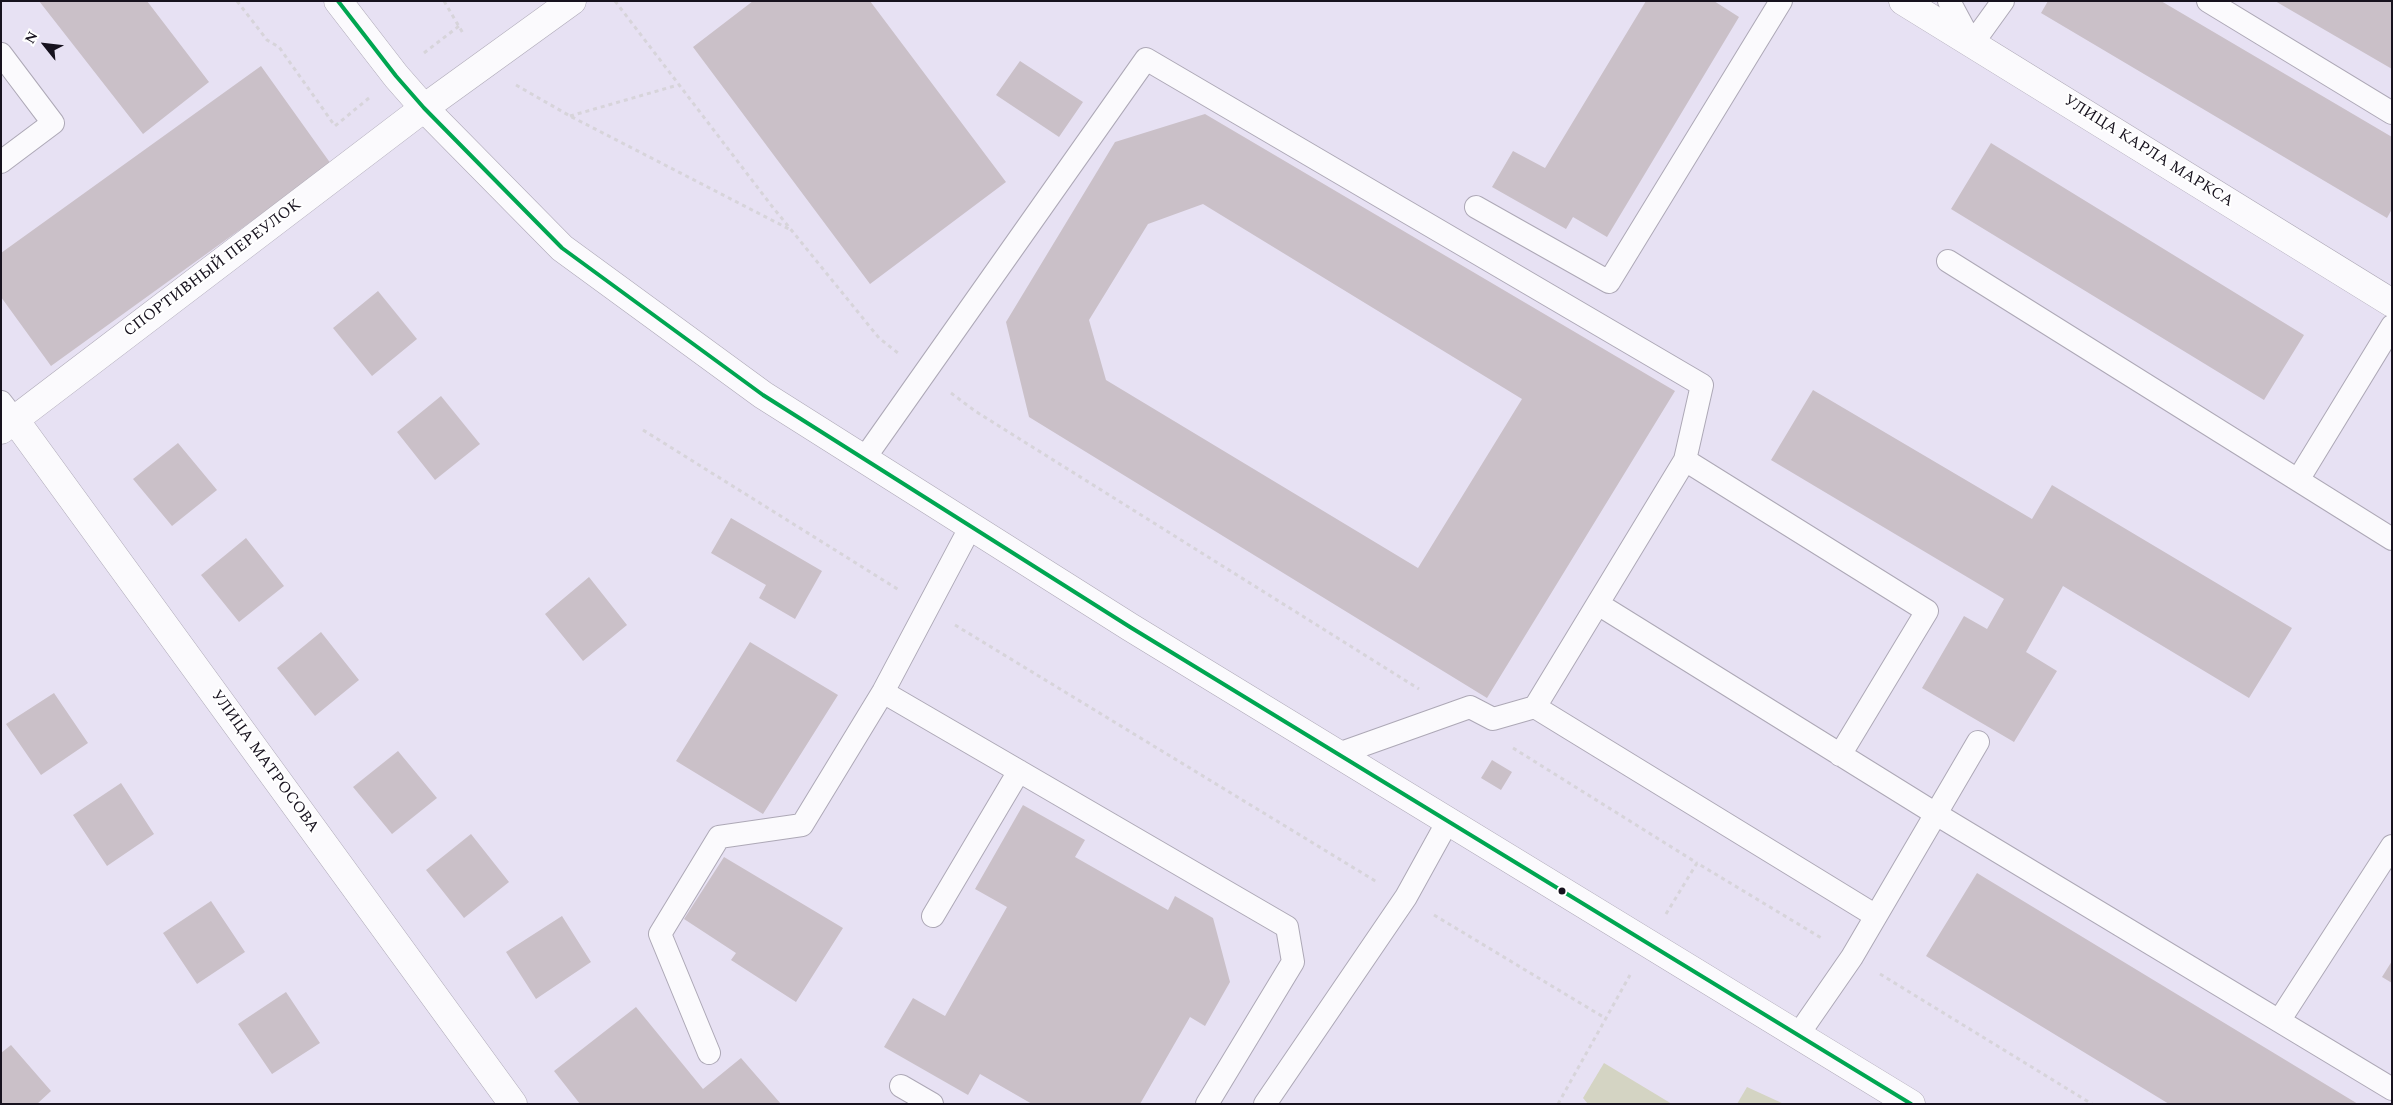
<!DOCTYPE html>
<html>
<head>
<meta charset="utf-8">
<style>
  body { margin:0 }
  #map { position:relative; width:2393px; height:1105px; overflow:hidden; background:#e7e1f3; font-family:Spectral,serif }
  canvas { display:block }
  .frame { position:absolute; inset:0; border:2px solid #17121e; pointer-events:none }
  .north { position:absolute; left:20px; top:20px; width:50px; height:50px; -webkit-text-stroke:4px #fff; paint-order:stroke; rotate:299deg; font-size:14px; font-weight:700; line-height:20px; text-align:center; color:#17121e }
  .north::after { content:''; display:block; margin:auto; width:18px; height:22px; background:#17121e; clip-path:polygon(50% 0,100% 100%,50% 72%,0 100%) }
</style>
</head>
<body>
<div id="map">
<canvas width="2393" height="1105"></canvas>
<div class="frame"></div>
<div class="north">N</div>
</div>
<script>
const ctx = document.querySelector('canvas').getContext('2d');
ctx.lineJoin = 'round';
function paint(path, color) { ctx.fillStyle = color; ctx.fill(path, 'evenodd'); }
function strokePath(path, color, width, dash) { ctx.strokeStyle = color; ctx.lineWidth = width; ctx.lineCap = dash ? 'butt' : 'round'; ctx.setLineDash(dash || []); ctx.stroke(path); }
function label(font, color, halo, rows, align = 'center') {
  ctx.font = font + ' Spectral,serif'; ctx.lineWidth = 4; ctx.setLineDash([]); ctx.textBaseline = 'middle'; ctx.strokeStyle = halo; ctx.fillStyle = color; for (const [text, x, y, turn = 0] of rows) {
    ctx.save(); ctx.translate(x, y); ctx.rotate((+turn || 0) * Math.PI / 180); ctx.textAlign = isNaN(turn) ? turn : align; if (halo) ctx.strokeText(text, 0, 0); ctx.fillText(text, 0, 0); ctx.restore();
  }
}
const green = new Path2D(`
  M1604 1063 1672 1104H1588L1583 1098Z
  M1747 1087 1784 1104H1737Z`);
const building = new Path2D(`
  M39 1H147L209 82 143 134Z
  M753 1H870L1006 182 870 284 693 47Z
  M1646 1H1714L1739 17 1607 237 1573 217 1566 229 1492 187 1513 151 1545 168Z
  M2048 1H2161L2392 137V209L2387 218 2041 13Z
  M2275 1H2392V69Z
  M1020 61 1083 102 1059 137 996 95Z
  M261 66 331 164 51 366 1 297V253Z
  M1205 114 1675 391 1487 698 1029 417 1006 322 1115 142ZM1203 204 1522 399 1418 568 1106 380 1089 320 1148 224Z
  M1991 143 2304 335 2264 400 1951 209Z
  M378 291 417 339 372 376 333 328Z
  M1813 390 2032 519 2052 485 2292 628 2249 698 2063 586 2026 652 2057 671 2014 742 1922 688 1964 616 1987 629 2004 599 1771 460Z
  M441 396 480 444 435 480 397 432Z
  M178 443 217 490 172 526 133 479Z
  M731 518 822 571 795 619 759 598 766 585 711 553Z
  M246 538 284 586 239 622 201 575Z
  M589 577 627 625 583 661 545 614Z
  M321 632 359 680 315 716 277 668Z
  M750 642 838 695 763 814 676 761Z
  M54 693 88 743 41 775 6 724Z
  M398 751 437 798 392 834 353 787Z
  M1492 760 1512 772 1501 790 1481 778Z
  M121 783 154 834 107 866 73 815Z
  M1023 805 1085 840 1075 857 1168 910 1175 896 1213 918 1230 982 1205 1026 1190 1017 1140 1104H1032L980 1074 968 1095 884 1047 913 998 945 1016 1007 907 975 889Z
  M471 834 509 882 464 918 426 870Z
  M724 857 843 928 796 1002 731 960 736 953 684 919Z
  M1977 873 2358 1104H2169L1926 956Z
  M211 901 245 952 197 984 163 933Z
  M562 916 591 962 536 999 506 952Z
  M2392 961V983L2382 977Z
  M286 992 320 1043 272 1074 238 1024Z
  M636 1007 703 1089 741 1058 781 1104H580L554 1071Z
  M11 1045 51 1091 37 1104H1V1053Z`);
const path = new Path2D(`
  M237 1 267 40 279 47 335 126 369 98
  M444 1 464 35
  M615 1 771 205 879 338 898 353
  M424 53 459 26
  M516 85 570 116 789 229
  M570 116 678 85
  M951 393 975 411 1419 689
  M643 430 899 590
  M955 625 1377 882
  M1513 748 1697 863
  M1666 914 1697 863 1823 939
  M1434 915 1605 1018
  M1880 974 2092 1104
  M1558 1104 1630 975`);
const service = new Path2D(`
  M1949 1 1972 44 2003 1
  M2208 1 2392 113
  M1 54 53 123 1 162
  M1476 207 1609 282 1781 1
  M1948 261 2392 539
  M1 402 15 420
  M864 459 1146 59 1702 385 1685 460 1927 611 1840 755
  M1685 460 1535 707 1876 916
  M2298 480 2392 326
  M1598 604 1936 814 2392 1089
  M883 692 1287 927 1293 962 1207 1104
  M1338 754 1470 707 1493 719 1535 707
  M933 916 1019 771
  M2279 1021 2392 846
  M1798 1035 1852 957 1978 742
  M709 1053 660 934 719 837 802 825 883 692 971 526
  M901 1086 932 1104
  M1265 1104 1406 897 1448 821`);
const minor = new Path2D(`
  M1903 1 2392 303
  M15 420 513 1104
  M1 430 424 108 572 1`);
const tertiary = new Path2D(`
  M338 1 396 76 424 108 562 248 763 395 1130 627 1911 1104`);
const bus1 = new Path2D(`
  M338 1 396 76 424 108 562 248 763 395 1130 627 1911 1104`);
const markers = [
  [1562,891,4.5,"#17121e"]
];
const streetNames = [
  ["УЛИЦА КАРЛА МАРКСА",2148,152,32],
  ["СПОРТИВНЫЙ ПЕРЕУЛОК",213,269,-37],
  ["УЛИЦА МАТРОСОВА",264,762,54]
];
paint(green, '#d4d4c3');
paint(building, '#cac0c8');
strokePath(service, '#ada8b6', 24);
strokePath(minor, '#ada8b6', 29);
strokePath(tertiary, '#ada8b6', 29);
strokePath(path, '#d7d4da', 3, [4, 4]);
strokePath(service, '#fbfafd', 22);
strokePath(minor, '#fbfafd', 28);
strokePath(tertiary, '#fbfafd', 28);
strokePath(bus1, '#00a651', 4);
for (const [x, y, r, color] of markers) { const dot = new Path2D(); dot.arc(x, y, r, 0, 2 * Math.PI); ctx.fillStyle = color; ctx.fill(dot); strokePath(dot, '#fff', 2); }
label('16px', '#17121e', '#fff', streetNames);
</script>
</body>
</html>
